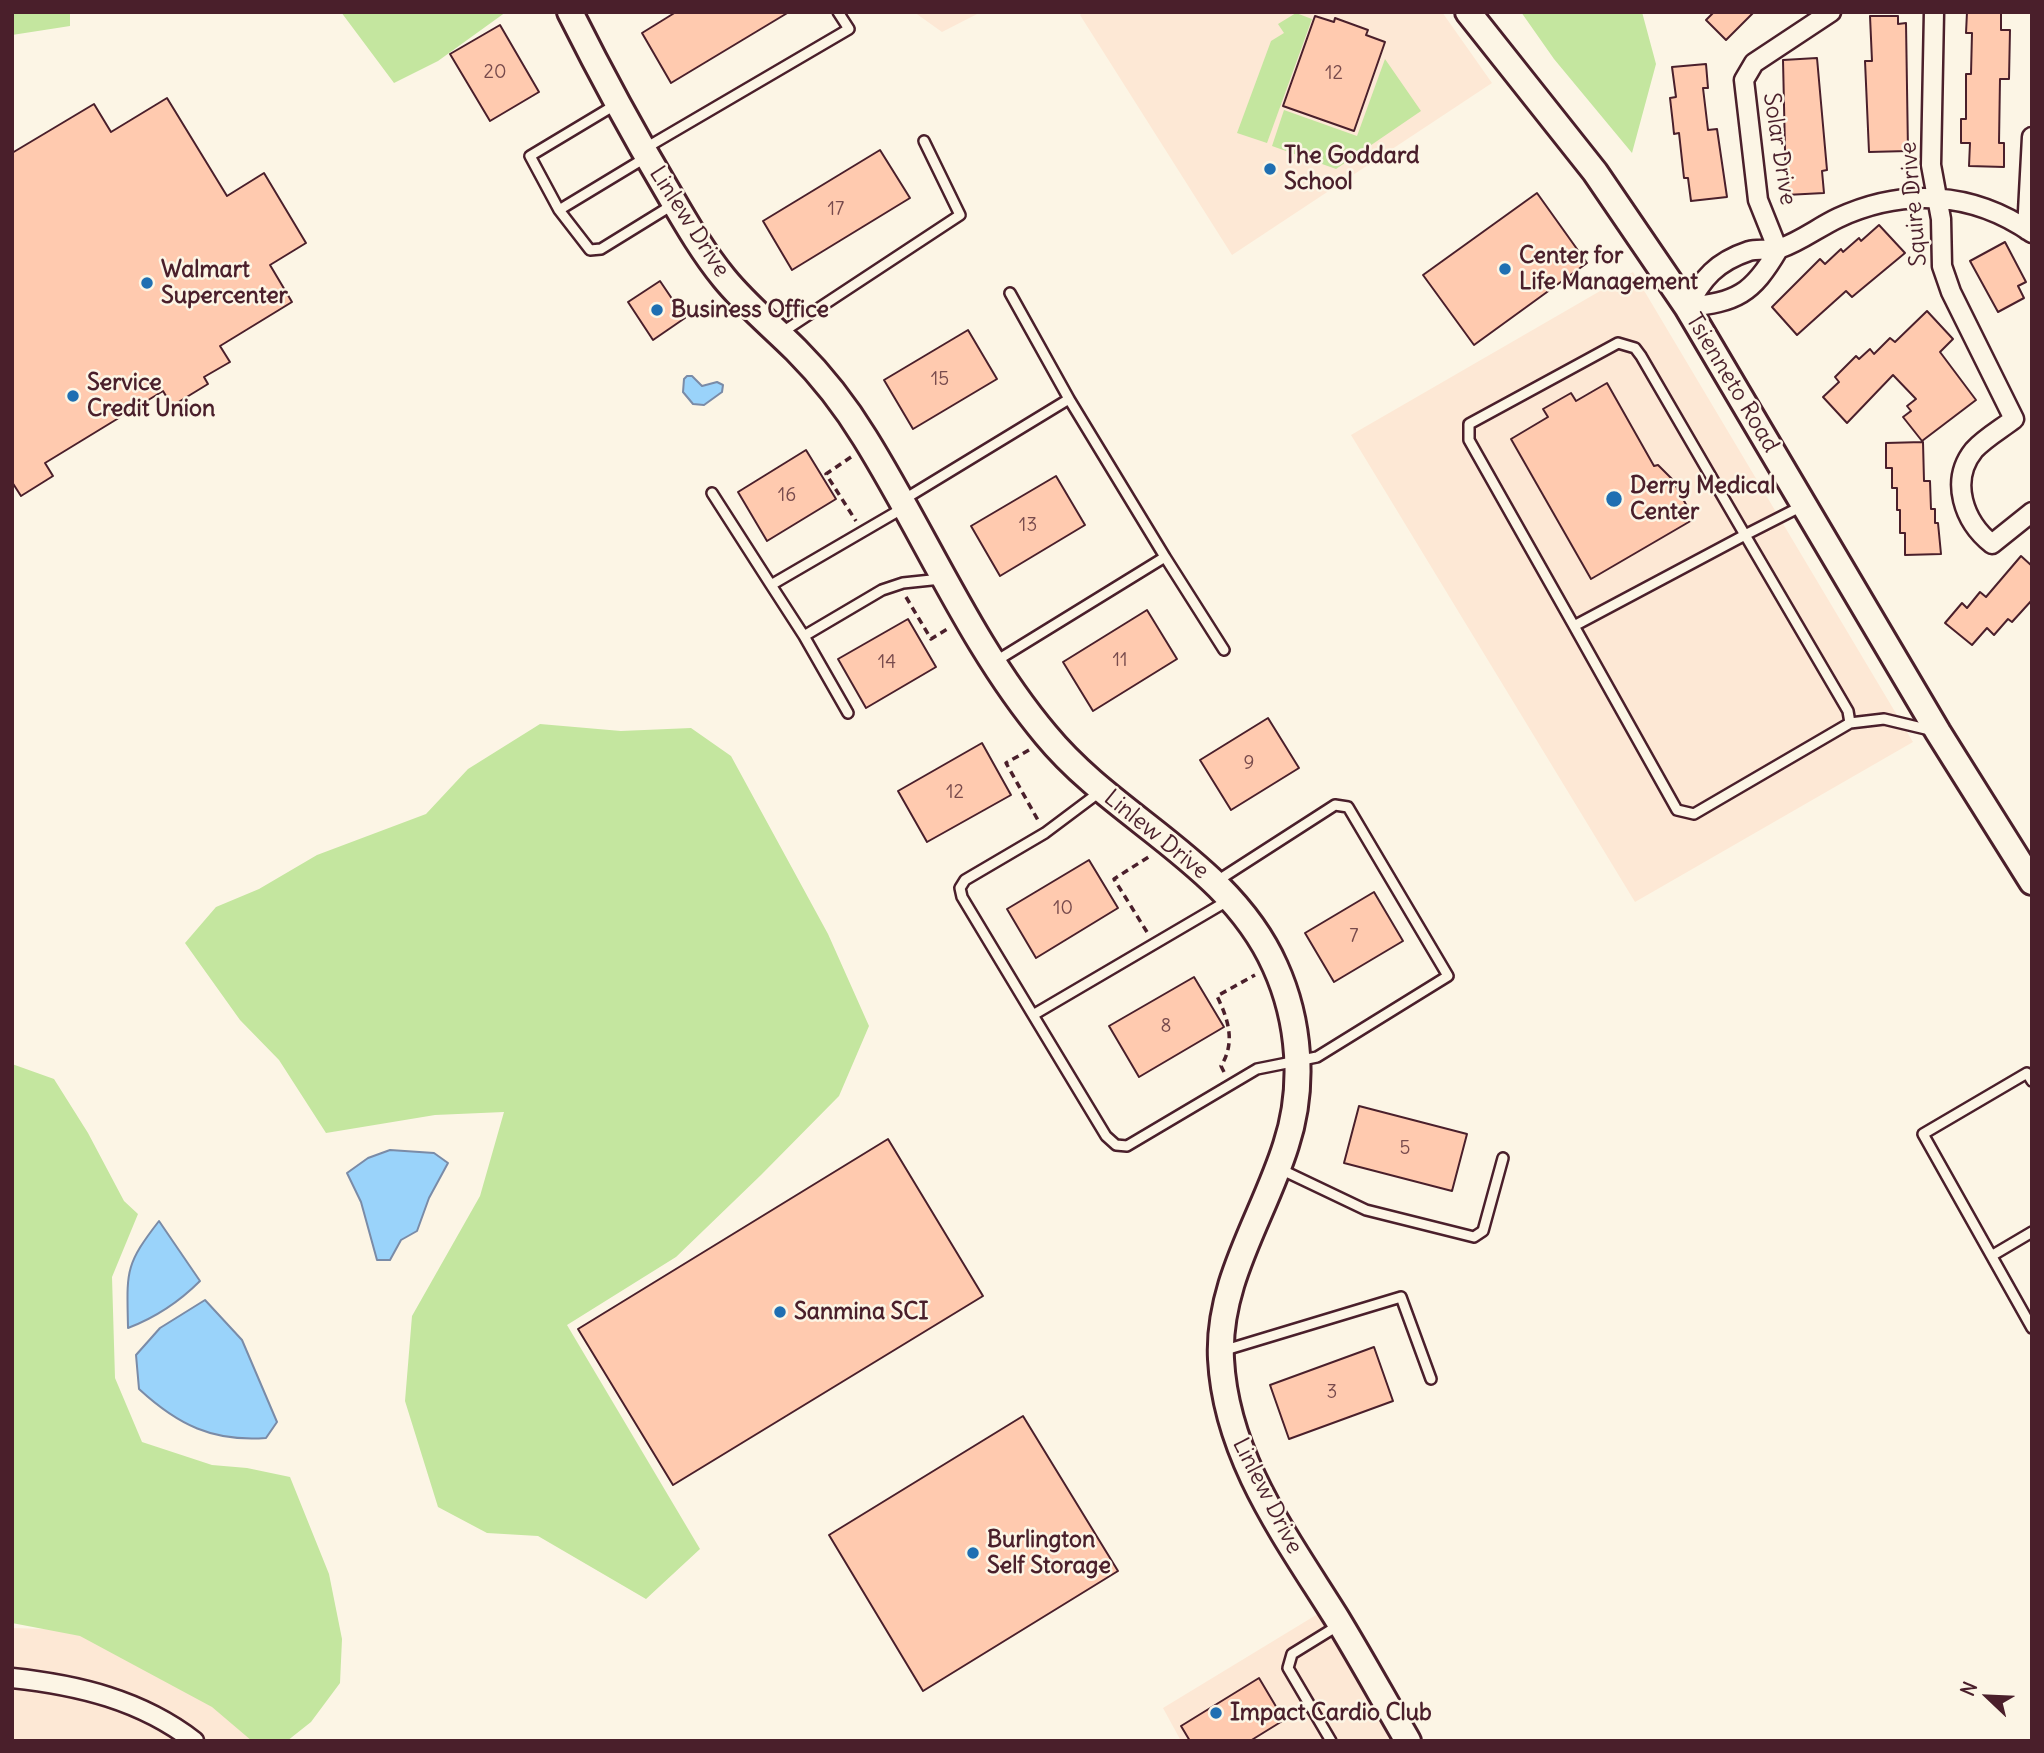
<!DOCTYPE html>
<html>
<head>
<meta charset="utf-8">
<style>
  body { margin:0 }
  #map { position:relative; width:2044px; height:1753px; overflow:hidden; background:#fcf5e5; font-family:Delius,sans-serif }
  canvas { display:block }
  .frame { position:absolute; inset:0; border:14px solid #4a1f2b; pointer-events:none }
  .north { position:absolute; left:1953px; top:1662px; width:70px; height:70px; -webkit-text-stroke:5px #fcf5e5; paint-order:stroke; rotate:293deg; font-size:19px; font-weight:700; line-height:28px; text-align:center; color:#4a1f2b }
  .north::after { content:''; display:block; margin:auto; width:24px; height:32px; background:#4a1f2b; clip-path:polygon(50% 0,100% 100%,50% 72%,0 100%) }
</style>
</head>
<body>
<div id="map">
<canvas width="2044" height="1753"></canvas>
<div class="frame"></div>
<div class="north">N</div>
</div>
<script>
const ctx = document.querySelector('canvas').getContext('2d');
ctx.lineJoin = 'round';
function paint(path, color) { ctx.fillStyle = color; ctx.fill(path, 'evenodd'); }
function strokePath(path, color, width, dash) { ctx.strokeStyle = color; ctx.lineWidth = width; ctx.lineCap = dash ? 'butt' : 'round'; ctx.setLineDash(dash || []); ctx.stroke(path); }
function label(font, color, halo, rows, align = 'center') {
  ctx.font = font + ' Delius,sans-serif'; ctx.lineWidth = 5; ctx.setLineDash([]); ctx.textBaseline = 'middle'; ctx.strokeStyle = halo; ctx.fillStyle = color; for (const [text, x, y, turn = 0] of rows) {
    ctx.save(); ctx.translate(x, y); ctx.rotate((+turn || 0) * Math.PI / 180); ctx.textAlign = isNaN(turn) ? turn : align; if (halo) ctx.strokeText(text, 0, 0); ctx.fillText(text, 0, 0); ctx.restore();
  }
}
const built = new Path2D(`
  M914 12H981L942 32Z
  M1083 12H1442L1492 83 1232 255 1080 15Z
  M1633 272 1913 742 1635 902 1351 435Z
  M1326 1609 1402 1741H1181L1163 1708Z
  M12 1628 77 1630 274 1741H12Z`);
const green = new Path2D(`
  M12 12H70V26L12 35Z
  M341 12H506L438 61 394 83Z
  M1521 12H1642L1656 64 1632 153 1554 59Z
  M1296 13 1312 19 1267 143 1237 133 1271 41 1284 33 1278 24Z
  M1385 59 1421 111 1336 169 1272 146 1284 110 1357 136Z
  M540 724 621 731 691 728 731 756 828 934 869 1026 839 1096 761 1175 676 1257 567 1325 700 1549 646 1599 538 1536 487 1533 438 1507 405 1401 412 1316 480 1196 504 1112 435 1115 326 1133 279 1060 240 1020 185 943 216 907 259 889 317 855 426 814 468 769Z
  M12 1064 54 1079 88 1133 124 1201 138 1214 112 1277 115 1378 142 1442 212 1465 247 1468 290 1477 329 1574 342 1639 340 1683 311 1722 287 1741H252L212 1707 80 1636 12 1623Z`);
const water = new Path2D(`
  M687 376H692L702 386 717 382 723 385 722 392 704 405 693 404 683 392 684 379Z
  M390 1150 434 1153 448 1163 429 1198 417 1231 401 1240 390 1260H377L361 1202 347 1173 368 1158Z
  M159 1221 200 1281C179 1302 157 1317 128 1328 127 1272 124 1266 159 1221Z
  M205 1300 242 1340 277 1422 266 1438C213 1442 178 1425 139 1389L136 1355 160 1328Z`);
const building = new Path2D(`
  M676 12H789L671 83 642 33Z
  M1714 12H1754L1726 40 1706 20Z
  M1967 12H2001V30H2010L2009 79H2000L1999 143H2004V167L1969 166 1970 143H1961V119H1966V74H1971L1972 33H1966Z
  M1315 16 1334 22 1335 18 1368 30 1366 35 1385 42 1354 131 1283 106Z
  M1870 16H1898V24L1906 23 1908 151 1869 152 1865 61H1872Z
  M500 25 539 92 490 121 450 54Z
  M1817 58 1827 170 1822 171 1824 193 1786 195 1783 60Z
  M1706 64 1708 88H1703L1708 130 1717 129 1727 197 1691 201 1688 178H1684L1679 133 1674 134 1673 124 1670 98 1676 97 1672 67Z
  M167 98 227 196 264 173 306 243 270 265 292 302 220 346 230 362 204 377 208 384 172 406 163 391 45 463 53 476 21 496 12 482V153L94 104 111 132Z
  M880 150 910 198 792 270 763 221Z
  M1537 193 1587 263 1474 345 1423 275Z
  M1879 225 1905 253 1852 297 1846 291 1797 335 1772 307 1820 259 1825 264 1841 249 1843 252 1859 238 1861 241Z
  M2005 242 2026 282 2018 286 2024 298 1998 312 1970 261Z
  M660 281 685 318 653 340 628 302Z
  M1927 311 1953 339 1940 352 1976 400 1922 441 1903 417 1911 411 1907 406 1916 399 1893 375 1847 423 1823 397 1839 382 1835 377 1856 356 1859 359 1870 349 1874 354 1890 338 1895 342Z
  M968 330 997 379 913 429 884 380Z
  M1607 383 1654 466 1658 465 1672 479 1694 519 1591 579 1511 439 1548 417 1543 409 1571 393 1576 401Z
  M1923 442 1924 481H1930L1931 509H1935V523H1938L1941 554 1905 555V533H1900V510H1897V488H1892V468H1886V443Z
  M806 450 836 499 767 541 738 492Z
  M1056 476 1085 525 1000 576 971 526Z
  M2021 556 2032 566V600L2012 622 2008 619 1994 635 1987 628 1972 645 1945 623 1962 603 1967 608 1980 592 1986 597Z
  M1147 610 1177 659 1093 711 1063 662Z
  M908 619 936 667 866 708 838 659Z
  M1268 718 1299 768 1231 810 1200 760Z
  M982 743 1011 795 927 842 898 791Z
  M1089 860 1118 908 1036 958 1007 909Z
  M1374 892 1403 941 1334 982 1305 933Z
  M1194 977 1224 1027 1139 1077 1109 1026Z
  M1359 1106 1467 1134 1452 1191 1344 1163Z
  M888 1139 983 1296 673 1485 578 1329Z
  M1374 1347 1393 1401 1289 1439 1270 1385Z
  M1023 1416 1118 1571 923 1691 829 1535Z
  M1259 1678 1284 1720 1250 1741H1190L1181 1726Z`);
const path = new Path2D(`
  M851 457 826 474 856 521
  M906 597 931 639 949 628
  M1029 750 1006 763 1039 822
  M1147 932 1114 879 1150 856
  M1224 1072 1221 1066C1236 1042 1228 1019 1217 996L1255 975`);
const lane = new Path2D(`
  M615 105 530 156 559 210 590 250 601 249 674 204
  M644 149 849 29 838 12
  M559 210 645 158
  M1010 293 1069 399
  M781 333 960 215 924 141
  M712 493 771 585
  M903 500 1069 399 1165 557 996 661
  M905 507 771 585 804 636 882 590 903 583 941 579
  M1165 557 1224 650
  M1574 626 1469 440V424L1618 343 1635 348 1641 356 1745 535 1574 626 1677 810 1694 814 1850 723 1848 711 1745 535 1804 505
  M804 636 848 713
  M1850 723 1884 719 1930 730
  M1217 881 1335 805 1348 807 1448 976 1317 1057 1257 1069 1127 1146 1116 1145 1106 1136 1033 1015 1229 900
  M1033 1015 962 897 960 888 965 880 1045 833 1101 791
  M2032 1081 2027 1073 1923 1134 2032 1328
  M1280 1169 1366 1210 1474 1237 1483 1231 1503 1158
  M1993 1255 2032 1232
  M1222 1351 1401 1297 1431 1379
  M1331 1741 1288 1668 1292 1654 1339 1625`);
const street = new Path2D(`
  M1934 12 1931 165 1941 219 1942 266 1951 292 2014 419C2001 429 1985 438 1974 450 1949 481 1964 522 1992 544L2032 512
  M2027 230 2032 137
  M1778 250 1758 200 1744 80 1754 63 1831 12
  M1687 307C1703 278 1716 262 1749 251 1759 248 1771 252 1781 248 1801 241 1819 227 1838 218 1903 188 1972 191 2032 233
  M1687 307C1737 302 1752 294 1778 250
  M12 1678C78 1685 141 1700 194 1741`);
const secondary = new Path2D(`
  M570 12C601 74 633 133 668 192 685 221 702 251 724 278 745 304 772 326 796 350 822 376 846 407 865 438 926 536 972 647 1046 735 1115 819 1229 863 1275 966 1300 1021 1305 1087 1286 1145 1264 1216 1217 1282 1221 1359 1226 1457 1286 1537 1336 1617 1361 1658 1384 1700 1408 1741
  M1468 12 1595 172 1687 307 1938 732 2032 882`);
const markers = [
  [1270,169,7,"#1f6fb2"],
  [1505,269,7,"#1f6fb2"],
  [147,283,7,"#1f6fb2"],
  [657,310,7,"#1f6fb2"],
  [73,396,7,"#1f6fb2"],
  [1614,499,9,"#1f6fb2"],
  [780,1312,7,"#1f6fb2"],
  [973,1553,7,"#1f6fb2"],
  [1216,1713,7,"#1f6fb2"]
];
const numberNames = [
  ["20",495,73],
  ["12",1334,74],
  ["17",836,210],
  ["15",940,380],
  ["16",787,496],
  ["13",1028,526],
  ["11",1120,661],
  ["14",887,663],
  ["9",1249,764],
  ["12",955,793],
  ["10",1063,909],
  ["7",1354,937],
  ["8",1166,1027],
  ["5",1405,1149],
  ["3",1332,1393]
];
const streetNames = [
  ["Solar Drive",1779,149,81],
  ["Squire Drive",1914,204,-95],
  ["Linlew Drive",689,222,57],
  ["Tsienneto Road",1732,383,59],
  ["Linlew Drive",1156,835,39],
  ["Linlew Drive",1267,1496,63]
];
const poiNames = [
  ["The Goddard",1284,156],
  ["School",1284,182],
  ["Center for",1519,256],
  ["Life Management",1519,282],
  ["Walmart",161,270],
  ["Supercenter",161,296],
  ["Business Office",671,310],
  ["Service",87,383],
  ["Credit Union",87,409],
  ["Derry Medical",1630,486],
  ["Center",1630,512],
  ["Sanmina SCI",794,1312],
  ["Burlington",987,1540],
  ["Self Storage",987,1566],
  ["Impact Cardio Club",1230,1713]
];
paint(built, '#fde8d5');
paint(green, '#c4e69f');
paint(water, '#9ad3fa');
strokePath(water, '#7a8ba7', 2);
paint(building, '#ffcaaf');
strokePath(building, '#4a1f2b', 2);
strokePath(lane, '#4a1f2b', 14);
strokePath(street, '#4a1f2b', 23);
strokePath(secondary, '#4a1f2b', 30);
strokePath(path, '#4a1f2b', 3.5, [7, 5]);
strokePath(lane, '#fcf5e5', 9);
strokePath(street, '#fcf5e5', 18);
strokePath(secondary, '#fcf5e5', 24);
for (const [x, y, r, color] of markers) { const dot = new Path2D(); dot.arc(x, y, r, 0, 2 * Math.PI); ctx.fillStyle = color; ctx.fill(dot); strokePath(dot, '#fcf5e5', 2.5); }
label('19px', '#774a4c', null, numberNames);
label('23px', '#4a1f2b', '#fcf5e5', streetNames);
label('bold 23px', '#4a1f2b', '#fcf5e5', poiNames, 'left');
</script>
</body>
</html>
